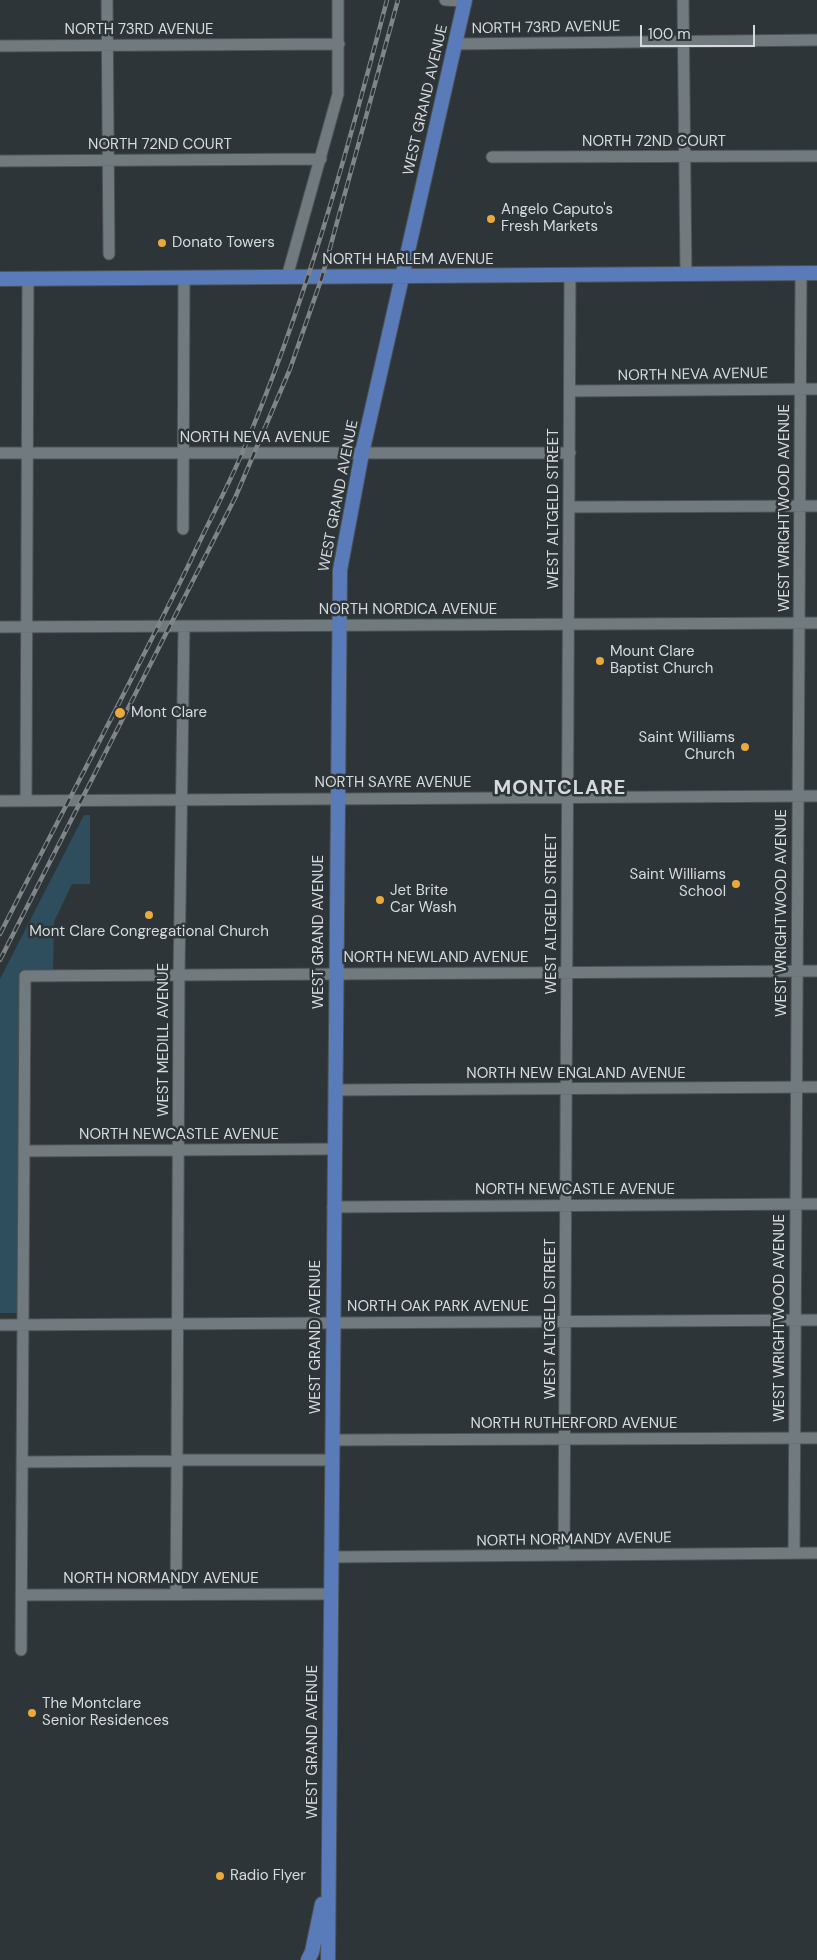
<!DOCTYPE html>
<html>
<head>
<meta charset="utf-8">
<style>
  body { margin:0 }
  #map { position:relative; width:817px; height:1960px; overflow:hidden; background:#2e3539; font-family:"DM Sans",sans-serif }
  canvas { display:block }
  .scale { position:absolute; left:640px; top:25px; width:115px; height:22px; box-sizing:border-box; border:2px solid #d6dadd; border-top:0; padding-left:6px; font-size:15px; line-height:18px; white-space:nowrap; color:#d6dadd; -webkit-text-stroke:4px #2e3539; paint-order:stroke }
</style>
</head>
<body>
<div id="map">
<canvas width="817" height="1960"></canvas>
<div class="scale">100 m</div>
</div>
<script>
const ctx = document.querySelector('canvas').getContext('2d');
ctx.lineJoin = 'round';
function paint(path, color) { ctx.fillStyle = color; ctx.fill(path, 'evenodd'); }
function strokePath(path, color, width, dash) { ctx.strokeStyle = color; ctx.lineWidth = width; ctx.lineCap = dash ? 'butt' : 'round'; ctx.setLineDash(dash || []); ctx.stroke(path); }
function label(font, color, halo, rows, align = 'center') {
  ctx.font = font + ' "DM Sans",sans-serif'; ctx.lineWidth = 5; ctx.setLineDash([]); ctx.textBaseline = 'middle'; ctx.strokeStyle = halo; ctx.fillStyle = color; for (const [text, x, y, turn = 0] of rows) {
    ctx.save(); ctx.translate(x, y); ctx.rotate((+turn || 0) * Math.PI / 180); ctx.textAlign = isNaN(turn) ? turn : align; if (halo) ctx.strokeText(text, 0, 0); ctx.fillText(text, 0, 0); ctx.restore();
  }
}
const green = new Path2D(`
  M84 815H90V884H72L54 922 53 970H21L17 1313H0V979Z`);
const minor = new Path2D(`
  M107 0 109 254
  M445 0 464 1
  M683 0 686 274
  M455 44 817 40
  M0 46 339 44
  M492 157 817 156
  M0 161 321 159
  M287 277 338 94V0
  M570 391 817 389
  M0 453H570
  M569 507 817 506
  M183 529 184 278
  M0 627 817 623
  M0 801 817 796
  M26 801 28 279
  M334 1090 817 1087
  M24 1151 334 1149
  M333 1207 817 1204
  M0 1325 817 1320
  M332 1440 817 1438
  M177 1454 179 975 184 626
  M183 1460H331
  M22 1462 172 1461
  M794 1553 801 273
  M564 1554 570 275
  M331 1557 817 1553
  M176 1594 177 1466
  M22 1595 330 1594
  M21 1650 25 976 817 971`);
const major = new Path2D(`
  M0 279 817 273
  M308 1960 312 1952 322 1904
  M328 1960 340 570 362 453 465 0`);
const rail = new Path2D(`
  M0 934C63 810 129 687 190 562 207 525 227 489 243 451 305 305 347 153 387 0
  M0 960 235 498 290 369 322 277 398 0`);
const markers = [
  [491,219,5,"#eba93a"],
  [162,243,5,"#eba93a"],
  [600,661,5,"#eba93a"],
  [120,713,6,"#eba93a"],
  [745,747,5,"#eba93a"],
  [736,884,5,"#eba93a"],
  [380,900,5,"#eba93a"],
  [149,915,5,"#eba93a"],
  [32,1713,5,"#eba93a"],
  [220,1876,5,"#eba93a"]
];
const streetNames = [
  ["NORTH 73RD AVENUE",546,28,-1],
  ["NORTH 73RD AVENUE",139,30],
  ["WEST GRAND AVENUE",426,100,-77],
  ["NORTH 72ND COURT",654,142],
  ["NORTH 72ND COURT",160,145],
  ["NORTH HARLEM AVENUE",408,260],
  ["NORTH NEVA AVENUE",693,375,-1],
  ["NORTH NEVA AVENUE",255,438],
  ["WEST GRAND AVENUE",339,496,-79],
  ["WEST WRIGHTWOOD AVENUE",785,508,-90],
  ["WEST ALTGELD STREET",554,509,-90],
  ["NORTH NORDICA AVENUE",408,610],
  ["NORTH SAYRE AVENUE",393,783],
  ["WEST WRIGHTWOOD AVENUE",782,913,-90],
  ["WEST ALTGELD STREET",552,914,-90],
  ["WEST GRAND AVENUE",319,932,-90],
  ["NORTH NEWLAND AVENUE",436,958],
  ["WEST MEDILL AVENUE",164,1040,-90],
  ["NORTH NEW ENGLAND AVENUE",576,1074],
  ["NORTH NEWCASTLE AVENUE",179,1135],
  ["NORTH NEWCASTLE AVENUE",575,1190],
  ["NORTH OAK PARK AVENUE",438,1307],
  ["WEST WRIGHTWOOD AVENUE",780,1318,-90],
  ["WEST ALTGELD STREET",551,1319,-90],
  ["WEST GRAND AVENUE",316,1337,-90],
  ["NORTH RUTHERFORD AVENUE",574,1424],
  ["NORTH NORMANDY AVENUE",574,1540,-1],
  ["NORTH NORMANDY AVENUE",161,1579],
  ["WEST GRAND AVENUE",313,1742,-90]
];
const poiNames = [
  ["Angelo Caputo's",501,210],
  ["Fresh Markets",501,227],
  ["Donato Towers",172,243],
  ["Mount Clare",610,652],
  ["Baptist Church",610,669],
  ["Mont Clare",131,713],
  ["Saint Williams",735,738,"right"],
  ["Church",735,755,"right"],
  ["Saint Williams",726,875,"right"],
  ["School",726,892,"right"],
  ["Jet Brite",390,891],
  ["Car Wash",390,908],
  ["Mont Clare Congregational Church",149,932,"center"],
  ["The Montclare",42,1704],
  ["Senior Residences",42,1721],
  ["Radio Flyer",230,1876]
];
const districtNames = [
  ["MONTCLARE",560,789]
];
paint(green, '#2e4d5d');
strokePath(minor, '#4c5255', 13);
strokePath(major, '#4c5255', 16);
strokePath(minor, '#717a7e', 11);
strokePath(major, '#5a7bb9', 14);
strokePath(rail, '#7f8588', 4.5);
strokePath(rail, '#2e3539', 2.5, [8]);
for (const [x, y, r, color] of markers) { const dot = new Path2D(); dot.arc(x, y, r, 0, 2 * Math.PI); ctx.fillStyle = color; ctx.fill(dot); strokePath(dot, '#2e3539', 2); }
label('15px', '#d6dadd', '#2e3539', streetNames);
label('15px', '#d6dadd', '#2e3539', poiNames, 'left');
ctx.letterSpacing = '1px';
label('bold 20px', '#d6dadd', '#2e3539', districtNames);
ctx.letterSpacing = '0px';
</script>
</body>
</html>
